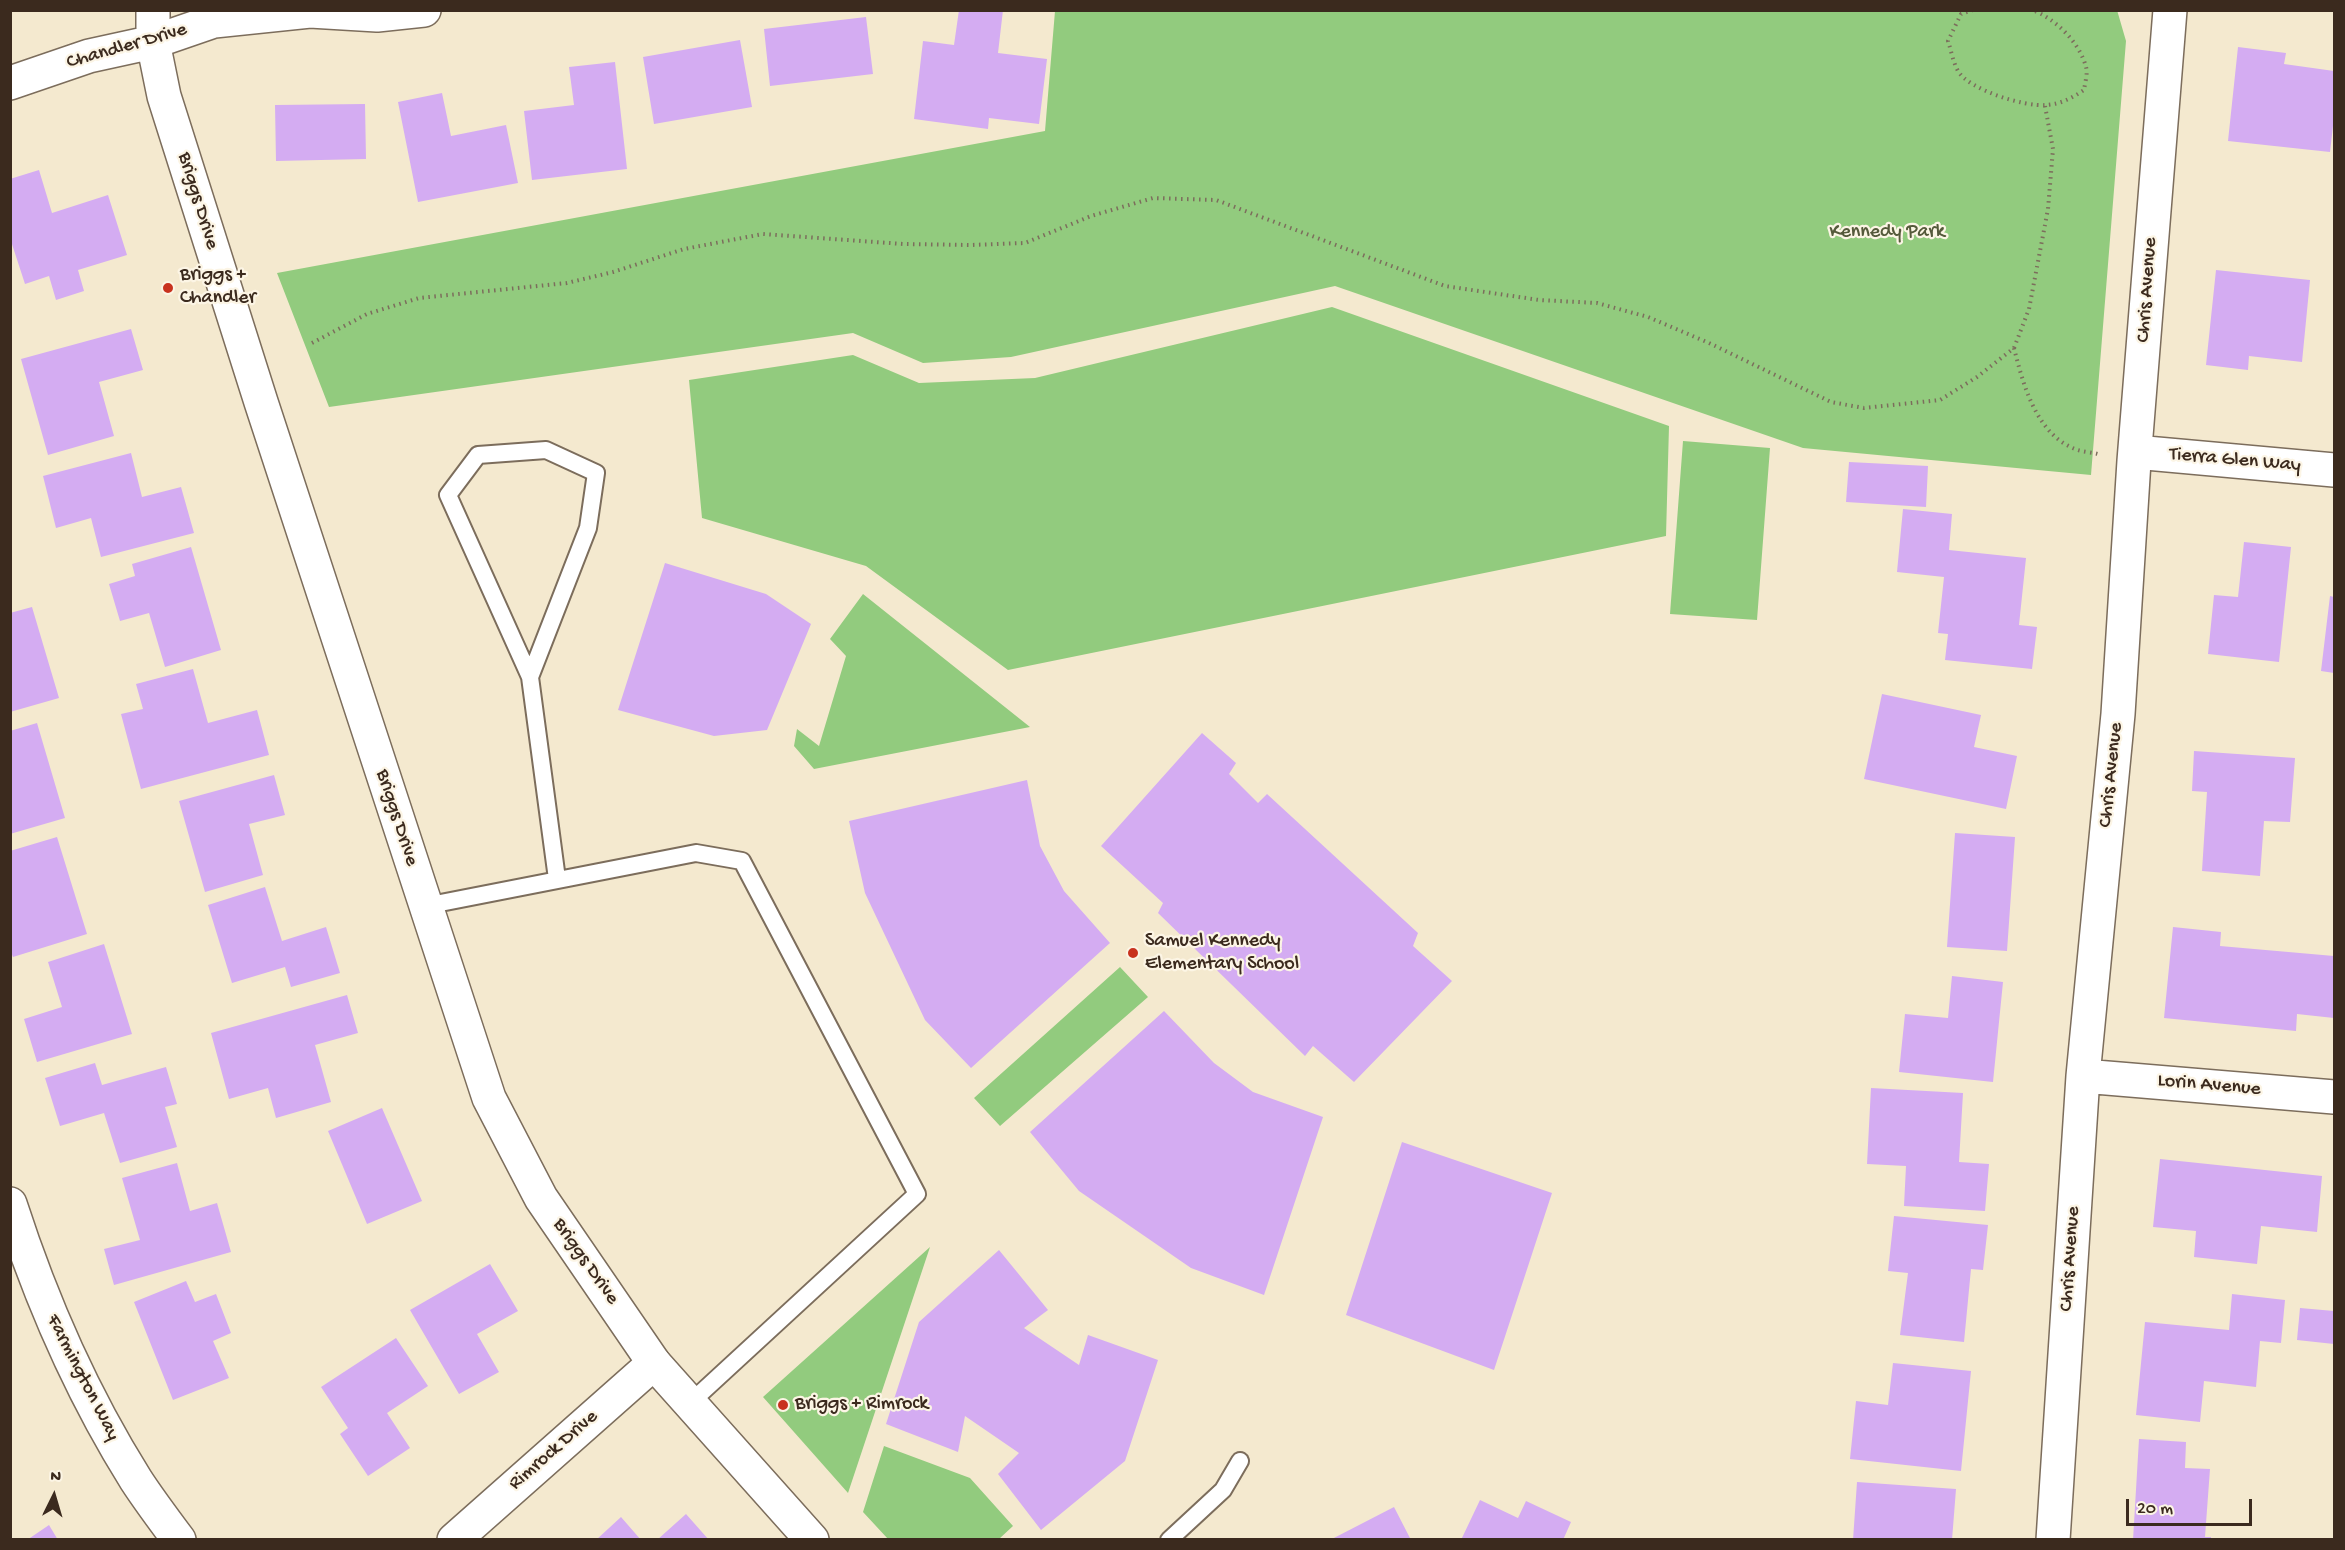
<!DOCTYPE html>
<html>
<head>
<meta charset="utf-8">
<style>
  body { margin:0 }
  #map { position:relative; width:2345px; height:1550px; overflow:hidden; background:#f4e9cf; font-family:"Gochi Hand",sans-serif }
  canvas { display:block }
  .frame { position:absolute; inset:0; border:12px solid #3b2a1e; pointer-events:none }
  .north { position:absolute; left:24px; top:1466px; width:60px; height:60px; -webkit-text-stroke:4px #fcf5e5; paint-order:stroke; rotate:5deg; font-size:16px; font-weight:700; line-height:24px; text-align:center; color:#3b2a1e }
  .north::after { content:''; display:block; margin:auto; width:21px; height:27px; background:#3b2a1e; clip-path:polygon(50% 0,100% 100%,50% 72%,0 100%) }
  .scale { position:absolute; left:2126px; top:1499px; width:126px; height:27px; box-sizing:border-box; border:3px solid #3b2a1e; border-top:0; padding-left:8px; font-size:18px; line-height:21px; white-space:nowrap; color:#3b2a1e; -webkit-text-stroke:4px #fcf5e5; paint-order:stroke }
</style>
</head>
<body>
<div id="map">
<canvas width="2345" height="1550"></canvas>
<div class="frame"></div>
<div class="north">N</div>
<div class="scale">20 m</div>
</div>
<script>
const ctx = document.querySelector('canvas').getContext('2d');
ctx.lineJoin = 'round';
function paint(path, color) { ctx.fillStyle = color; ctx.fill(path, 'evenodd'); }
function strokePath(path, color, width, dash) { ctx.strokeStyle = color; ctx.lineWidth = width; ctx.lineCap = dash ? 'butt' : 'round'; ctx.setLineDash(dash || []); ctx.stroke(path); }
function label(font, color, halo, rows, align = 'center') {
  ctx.font = font + ' "Gochi Hand",sans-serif'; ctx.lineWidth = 4.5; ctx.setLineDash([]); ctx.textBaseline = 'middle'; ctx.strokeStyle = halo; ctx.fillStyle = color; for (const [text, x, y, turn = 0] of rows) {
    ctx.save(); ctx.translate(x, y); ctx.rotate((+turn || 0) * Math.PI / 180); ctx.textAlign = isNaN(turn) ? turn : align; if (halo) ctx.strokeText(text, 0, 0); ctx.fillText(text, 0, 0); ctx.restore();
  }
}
const green = new Path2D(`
  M2117 10 2126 41 2091 475 1803 448 1335 286 1011 357 923 363 853 333 329 407 277 273 1045 131 1055 11Z
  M1332 307 1669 426 1666 536 1008 670 866 566 702 518 689 380 853 355 919 383 1035 378Z
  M1683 441 1770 448 1757 620 1670 614Z
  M863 594 1030 727 814 769 794 746 797 729 819 746 846 656 830 639Z
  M1120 967 1148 997 1000 1126 974 1098Z
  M930 1247 848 1493 763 1397Z
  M884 1446 970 1478 1013 1526 999 1539H888L863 1512Z`);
const building = new Path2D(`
  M959 10H1003L998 53 1047 59 1039 124 989 118 988 129 914 119 923 41 954 45Z
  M866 17 873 74 770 86 764 29Z
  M740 40 752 107 654 124 643 57Z
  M2238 47 2286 53 2284 64 2334 71V117L2330 152 2228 141Z
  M615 62 627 169 532 180 524 111 574 105 569 67Z
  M442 93 451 136 506 125 518 183 418 202 398 102Z
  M365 104 366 159 276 161 275 105Z
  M39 170 52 213 108 195 127 255 78 270 84 291 56 300 49 276 25 284 10 238V179Z
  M2216 270 2310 280 2302 362 2249 356 2248 370 2206 365Z
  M131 329 143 370 99 382 114 436 48 455 21 359Z
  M131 453 142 497 181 487 194 533 101 557 91 518 56 528 43 476Z
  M1849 462 1928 466 1926 507 1846 502Z
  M1903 509 1952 514 1949 550 2026 558 2019 625 2037 627 2032 669 1945 660 1948 634 1938 633 1944 577 1897 572Z
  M2244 542 2291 547 2279 662 2208 654 2214 595 2238 597Z
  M191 547 221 650 165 667 149 613 120 621 109 584 135 576 132 564Z
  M665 563 766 594 811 624 767 730 714 736 618 710Z
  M2330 596 2334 597V673L2321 671Z
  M32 607 59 698 10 712V613Z
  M193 669 208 723 257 710 269 755 141 789 121 714 143 709 136 684Z
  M1882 694 1981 715 1974 747 2017 756 2006 809 1864 779Z
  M37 723 65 818 10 834V731Z
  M1202 733 1236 763 1229 774 1258 803 1267 794 1418 933 1413 946 1452 981 1354 1082 1313 1046 1305 1056 1158 913 1163 903 1101 846Z
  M2194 751 2295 758 2290 822 2264 821 2260 876 2202 871 2207 792 2192 791Z
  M274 775 285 815 249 824 263 875 205 892 179 801Z
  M1027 780 1040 846 1064 891 1110 943 971 1068 925 1020 865 893 849 821Z
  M1955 833 2015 837 2007 951 1947 947Z
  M57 837 87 934 13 957 10 950V851Z
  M265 887 282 941 326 927 340 973 291 987 285 967 232 983 208 905Z
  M2173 927 2221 932 2220 946 2334 956V1018L2297 1014 2296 1031 2164 1018Z
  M104 944 132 1034 37 1062 24 1019 62 1007 48 962Z
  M1952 976 2003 982 1993 1082 1899 1072 1905 1014 1948 1018Z
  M347 995 358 1033 315 1045 331 1102 276 1118 268 1088 229 1099 211 1033Z
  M1164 1011 1214 1063 1253 1092 1323 1117 1264 1295 1191 1268 1079 1191 1030 1132Z
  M95 1063 102 1085 166 1067 177 1104 165 1107 177 1147 120 1163 104 1113 60 1126 45 1078Z
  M1871 1088 1963 1093 1959 1162 1989 1164 1985 1211 1904 1206 1906 1166 1867 1164Z
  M382 1108 422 1201 367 1224 328 1131Z
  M1402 1142 1552 1193 1494 1370 1346 1315Z
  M2160 1159 2322 1176 2317 1232 2261 1226 2257 1264 2194 1257 2196 1231 2153 1227Z
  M177 1163 190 1211 217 1203 231 1252 114 1285 104 1249 140 1240 122 1178Z
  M1894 1216 1988 1225 1983 1270 1971 1269 1964 1342 1900 1335 1908 1273 1888 1271Z
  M999 1250 1048 1310 1024 1328 1079 1365 1088 1335 1158 1360 1125 1461 1041 1530 998 1474 1019 1453 965 1416 958 1452 886 1424 919 1322Z
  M490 1264 518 1311 477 1334 499 1372 459 1394 410 1310Z
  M186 1281 195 1302 216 1294 231 1333 213 1341 229 1378 173 1400 134 1302Z
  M2232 1294 2285 1300 2281 1343 2260 1341 2256 1387 2204 1381 2200 1422 2136 1415 2145 1322 2229 1330Z
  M2300 1308 2334 1311V1344L2297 1340Z
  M396 1338 428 1386 387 1413 410 1448 368 1476 340 1434 348 1428 321 1387Z
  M1893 1363 1971 1371 1961 1471 1850 1459 1856 1401 1888 1405Z
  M2139 1439 2186 1442 2185 1468 2210 1469 2205 1537H2211V1540H2133Z
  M1857 1482 1956 1489 1952 1540H1853Z
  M1480 1500 1518 1518 1526 1501 1571 1522 1563 1540H1461Z
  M1394 1507 1411 1540H1330Z
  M686 1514 709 1540H657Z
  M621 1517 641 1540H596Z
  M49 1525 58 1540H27Z`);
const path = new Path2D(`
  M1973 10 1961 14 1948 41C1951 50 1953 62 1958 71 1969 90 2025 107 2046 105 2061 104 2072 98 2084 90 2085 83 2088 73 2086 67 2080 43 2055 18 2032 10
  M312 343 367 314 419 298 567 283 613 272 684 249 763 234 903 244 970 245 1025 243 1091 216 1153 198 1216 200 1445 286 1539 300 1597 303 1648 317 1709 343 1831 402 1864 408 1940 400 1977 377 2014 348 2029 309 2048 209 2053 149 2045 106
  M2014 348C2023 384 2036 434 2075 449 2082 452 2091 452 2098 454`);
const lane = new Path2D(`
  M530 677 448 495 478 455 546 450 596 473 588 528 530 677 557 879
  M425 906 696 853 742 861 917 1194 690 1403
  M1169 1540 1223 1490 1240 1461`);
const street = new Path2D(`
  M153 42 214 21 310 11 377 15 424 10
  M2135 452 2334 470
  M2083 1076 2334 1097
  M10 1204C41 1300 82 1394 136 1480 149 1500 164 1520 179 1540
  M454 1540 654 1363
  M2053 1540 2083 1076 2118 714 2134 461 2170 10`);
const secondary = new Path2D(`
  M153 10V42L164 96 261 402 489 1098 541 1198 654 1363 812 1540
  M10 83 89 56 153 42`);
const markers = [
  [168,288,6,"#c8321e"],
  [1133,953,6,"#c8321e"],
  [783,1405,6,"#c8321e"]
];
const streetNames = [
  ["Chandler Drive",127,47,-16],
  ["Briggs Drive",197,201,73],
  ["Chris Avenue",2148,290,-86],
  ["Tierra Glen Way",2235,461,5],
  ["Chris Avenue",2112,775,-84],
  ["Briggs Drive",396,818,72],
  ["Lorin Avenue",2209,1086,5],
  ["Chris Avenue",2071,1259,-86],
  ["Briggs Drive",585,1262,55],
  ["Farmington Way",82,1378,63],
  ["Rimrock Drive",554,1451,-41]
];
const parkNames = [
  ["Kennedy Park",1887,233]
];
const poiNames = [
  ["Briggs +",180,276],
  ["Chandler",180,299],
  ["Samuel Kennedy",1145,942],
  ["Elementary School",1145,965],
  ["Briggs + Rimrock",795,1405]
];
paint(green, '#92cb7e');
paint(building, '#d4acf2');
strokePath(lane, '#7c6d5c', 20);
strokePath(street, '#7c6d5c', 36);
strokePath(secondary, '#7c6d5c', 36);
strokePath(path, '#7c6d5c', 4, [1.5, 4.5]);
strokePath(lane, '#fff', 16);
strokePath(street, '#fff', 33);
strokePath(secondary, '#fff', 33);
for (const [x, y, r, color] of markers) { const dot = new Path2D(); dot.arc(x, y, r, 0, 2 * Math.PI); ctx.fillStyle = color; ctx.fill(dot); strokePath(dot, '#fcf5e5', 2); }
label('20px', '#3b2a1e', '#fcf5e5', streetNames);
label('20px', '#555a3b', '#fcf5e5', parkNames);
label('20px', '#3b2a1e', '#fcf5e5', poiNames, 'left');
</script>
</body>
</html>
